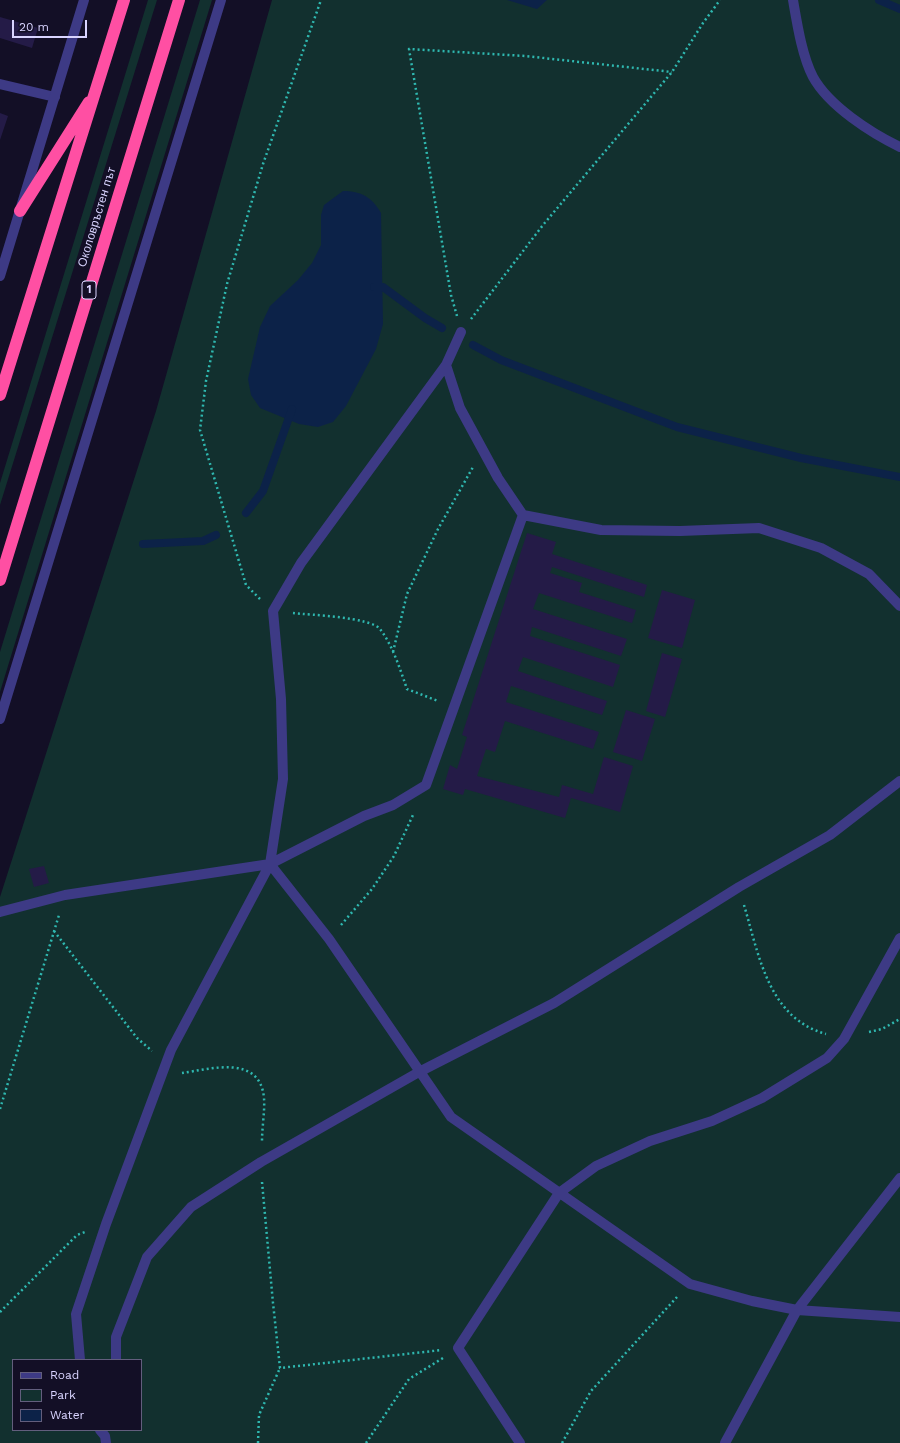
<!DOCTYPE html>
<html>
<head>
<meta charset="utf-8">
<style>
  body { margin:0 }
  #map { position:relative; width:900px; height:1443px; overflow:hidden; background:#130f26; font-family:"Work Sans",sans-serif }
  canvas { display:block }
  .legend { position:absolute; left:12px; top:1359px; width:130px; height:72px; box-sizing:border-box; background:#130f26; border:1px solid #625e7d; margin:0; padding:5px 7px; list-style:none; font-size:12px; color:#d9d4ff }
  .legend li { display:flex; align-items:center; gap:8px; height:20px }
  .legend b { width:20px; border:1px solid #625e7d }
  .scale { position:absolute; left:12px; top:20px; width:75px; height:18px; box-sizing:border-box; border:2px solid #d9d4ff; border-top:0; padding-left:5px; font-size:12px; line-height:14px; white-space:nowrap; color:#d9d4ff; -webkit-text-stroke:3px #130f26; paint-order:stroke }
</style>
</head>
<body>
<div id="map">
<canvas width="900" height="1443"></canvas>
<ul class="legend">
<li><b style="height:5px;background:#3d3a85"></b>Road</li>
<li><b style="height:11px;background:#12302f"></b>Park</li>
<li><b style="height:11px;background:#0c2248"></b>Water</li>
</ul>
<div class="scale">20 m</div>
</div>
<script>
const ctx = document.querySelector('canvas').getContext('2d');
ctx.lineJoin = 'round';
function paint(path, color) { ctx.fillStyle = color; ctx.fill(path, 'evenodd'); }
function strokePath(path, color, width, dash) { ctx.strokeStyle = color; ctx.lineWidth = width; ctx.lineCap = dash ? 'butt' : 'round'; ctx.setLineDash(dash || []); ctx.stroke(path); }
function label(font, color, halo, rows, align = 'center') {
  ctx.font = font + ' "Work Sans",sans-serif'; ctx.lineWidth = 3; ctx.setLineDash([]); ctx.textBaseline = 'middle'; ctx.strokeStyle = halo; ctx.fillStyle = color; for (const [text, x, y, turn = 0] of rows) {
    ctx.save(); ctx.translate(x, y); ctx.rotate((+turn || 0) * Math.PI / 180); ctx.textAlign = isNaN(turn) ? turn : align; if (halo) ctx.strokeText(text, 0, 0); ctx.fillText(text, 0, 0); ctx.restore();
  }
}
const green = new Path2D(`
  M148 0H157L0 505V483Z
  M200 0H212L0 692V652Z
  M272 0H900V1443H0V897L156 411ZM13 1360H141V1430H13Z`);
const water = new Path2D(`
  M507 0H547L537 9Z
  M343 191C361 191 372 197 381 213L383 324 376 349 346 406 333 422 318 427 299 424 260 408 251 395 248 379 260 327 270 306 298 280 312 263 321 245V215L324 205Z`);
const stream = new Path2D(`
  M879 0 900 9
  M374 287H383L425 318 442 328
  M473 345 501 360 677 427 801 458 900 477
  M246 513 263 491 292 409
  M143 544 203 541 216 535`);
const building = new Path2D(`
  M0 17 38 28 32 48 0 38Z
  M0 113 8 116 0 140Z
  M527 533 556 542 552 554 647 585 644 597 552 567 550 573 582 583 579 592 636 610 632 623 539 593 533 609 627 639 621 656 532 627 530 636 620 665 613 687 523 657 518 671 607 701 602 715 511 686 506 702 599 732 593 749 505 721 495 752 486 749 477 776 559 797 562 785 593 794 604 757 633 766 620 812 571 798 565 818 465 789 463 795 443 789 450 765 457 769 467 737 462 735Z
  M662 590 695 600 682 648 648 638Z
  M662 653 682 659 665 717 646 711Z
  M626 710 655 719 642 761 613 752Z
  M44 866 49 883 34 887 29 869Z`);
const path = new Path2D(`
  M457 316 451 295 409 49 525 56 672 72
  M471 319 543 225 672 72 703 23 720 0
  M260 599 246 585 200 430 206 381 227 284 263 164 321 0
  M293 613C310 615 370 617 380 629 393 646 400 669 407 689L438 701
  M393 652 407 594 438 529 473 467
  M744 905C759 955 768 1018 826 1034
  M341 925 372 889 394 856 413 815
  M54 931 137 1038 152 1051
  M869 1032 882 1029 900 1019
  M182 1073C211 1069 260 1054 264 1098 265 1111 262 1127 262 1141
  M0 1109 59 915
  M262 1182 273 1303 280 1368 442 1350
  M0 1312 77 1235 85 1232
  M258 1443 259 1415 280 1368
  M366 1443 409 1379 443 1358
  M562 1443 591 1391 677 1297`);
const lane = new Path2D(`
  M793 0C797 23 802 56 813 77 829 106 871 133 900 147
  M0 84 55 97
  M446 365 460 408 498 478 523 515 601 530 680 531 759 528 821 548 869 574 900 606
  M270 864 329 939 451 1117 690 1284 752 1301 797 1310 900 1317
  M0 912 65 895 270 864 364 816 393 805 426 785 523 515
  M80 1360 76 1314 106 1224 171 1050 270 864 283 779 281 699 273 611 301 563 446 365 461 332
  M116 1360V1337L147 1257 191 1207 261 1162 419 1072 554 1003 739 887 830 835 900 781
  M100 1430 105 1436 106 1443
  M520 1443 458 1348 559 1193 596 1166 650 1141 712 1121 762 1098 827 1058 844 1039 900 938
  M725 1443 797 1310 900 1178`);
const street = new Path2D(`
  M0 276 84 0
  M0 719 221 0`);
const highway = new Path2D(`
  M20 211 89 102
  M0 395 124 0
  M0 580 179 0`);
const shields = [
  [89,290,14]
];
const shieldNames = [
  ["1",89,290]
];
const streetNames = [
  ["Околовръстен път",97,217,-73]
];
paint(green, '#12302f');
paint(water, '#0c2248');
strokePath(stream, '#0c2248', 8);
paint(building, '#241b47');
strokePath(path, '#2fb8b0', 2.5, [2, 3]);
strokePath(lane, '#3d3a85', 10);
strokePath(street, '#3d3a85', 10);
strokePath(highway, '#ff4fa3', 12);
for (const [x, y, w] of shields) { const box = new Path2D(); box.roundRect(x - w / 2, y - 9, w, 18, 3); ctx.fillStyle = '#130f26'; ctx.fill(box); strokePath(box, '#d9d4ff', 1); }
label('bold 11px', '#d9d4ff', null, shieldNames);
label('12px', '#d9d4ff', '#130f26', streetNames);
</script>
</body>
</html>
